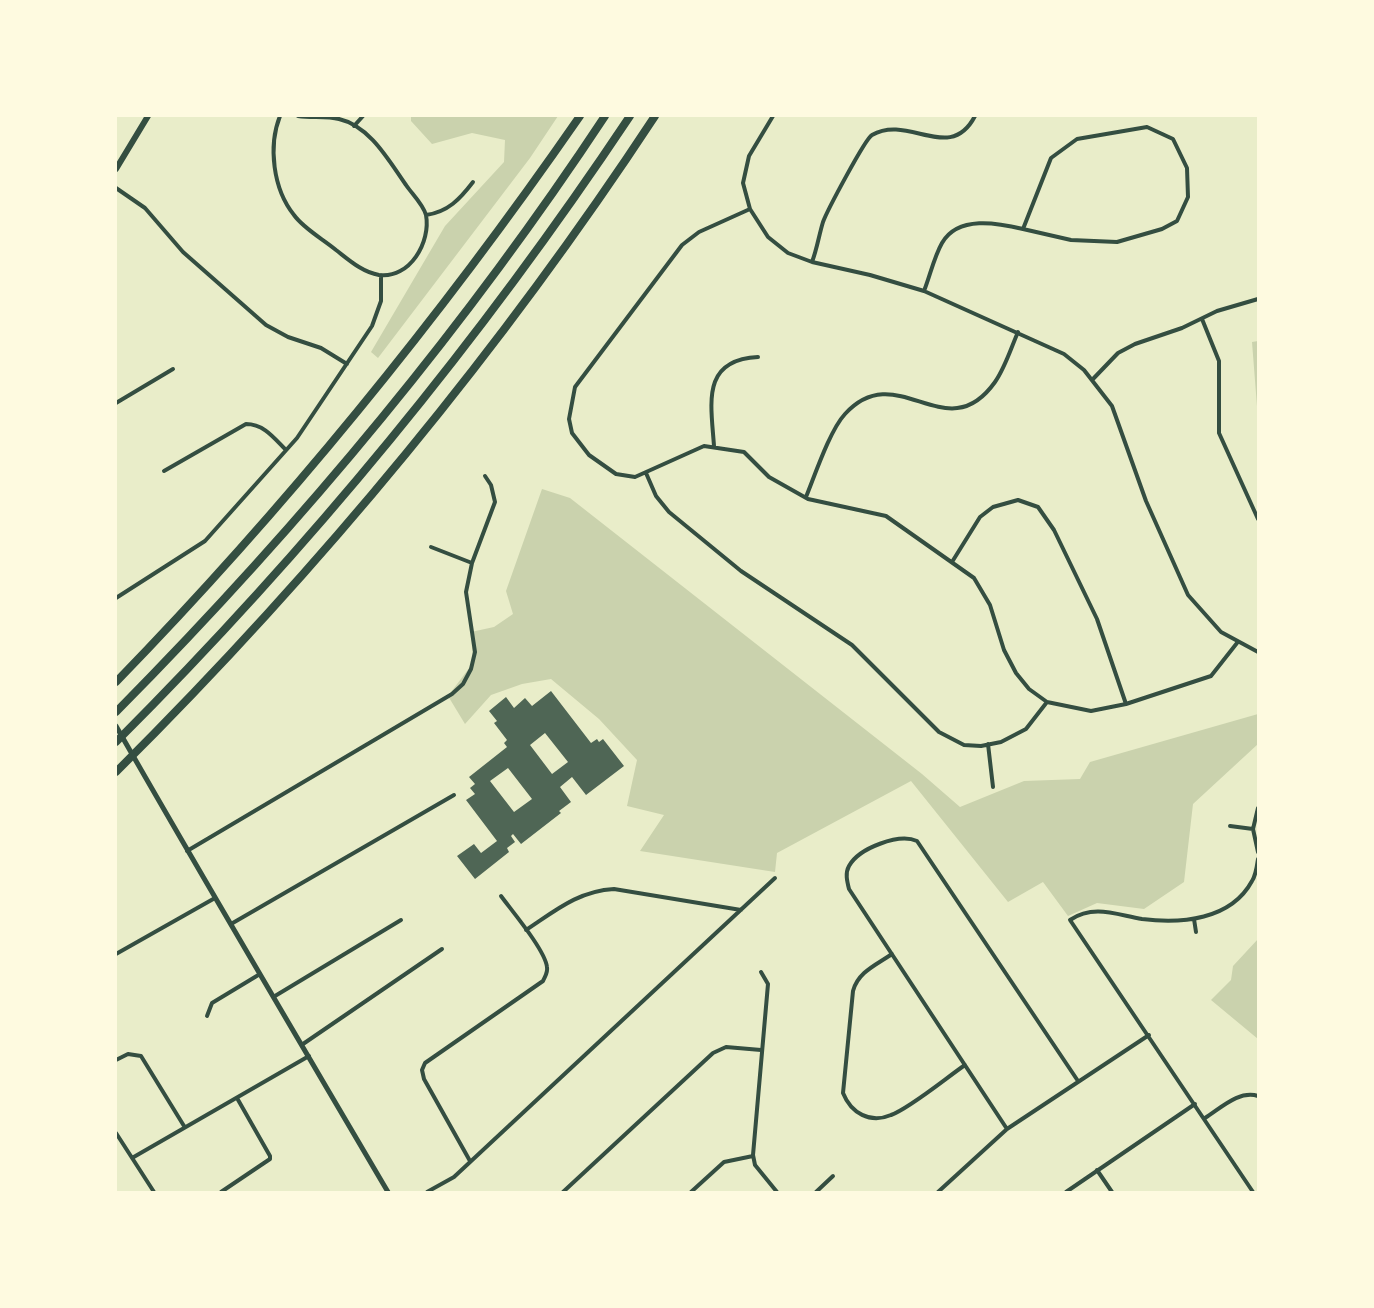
<!DOCTYPE html>
<html>
<head>
<meta charset="utf-8">
<style>
  body { margin:0 }
  #map { position:relative; width:1374px; height:1308px; overflow:hidden; background:#e9edc9; font-family:Overpass,sans-serif }
  canvas { display:block }
  .frame { position:absolute; inset:0; border:117px solid #fefae0; pointer-events:none }
</style>
</head>
<body>
<div id="map">
<canvas width="1374" height="1308"></canvas>
<div class="frame"></div>
</div>
<script>
const ctx = document.querySelector('canvas').getContext('2d');
ctx.lineJoin = 'round';
function paint(path, color) { ctx.fillStyle = color; ctx.fill(path, 'evenodd'); }
function strokePath(path, color, width, dash) { ctx.strokeStyle = color; ctx.lineWidth = width; ctx.lineCap = dash ? 'butt' : 'round'; ctx.setLineDash(dash || []); ctx.stroke(path); }
const green = new Path2D(`
  M411 116H558L530 158 378 358 371 352 445 226 504 162 505 140 472 133 432 144 411 121Z
  M1258 341V419L1252 342Z
  M542 489 570 498 922 774 960 807 1024 781 1080 779 1090 762 1258 714V744L1193 804 1184 882 1144 909 1097 903 1068 916 1043 882 1008 902 911 781 777 853 775 872 640 851 664 815 627 806 637 760 599 719 551 679 522 684 491 695 465 724 448 696 473 663 471 632 494 627 513 614 506 591Z
  M1258 939V1039L1211 1000 1231 980 1233 966Z`);
const building = new Path2D(`
  M551 691 591 743 597 739 599 742 603 739 624 766 586 795 572 777 560 787 571 802 559 811 561 813 521 844 513 834 511 836 515 842 507 848 509 852 475 879 457 856 474 844 481 853 497 841 466 800 475 794 470 788 475 784 469 777 507 747 504 743 507 740 494 723 497 721 489 711 506 697 514 708 525 698 532 706ZM545 733 568 762 552 774 530 745ZM508 768 532 799 514 812 490 781Z`);
const minor = new Path2D(`
  M280 116C268 146 273 189 294 215 304 229 323 239 336 250 349 260 362 272 379 275 410 279 431 242 426 215 423 204 412 194 406 185 389 161 370 126 339 119 326 116 311 118 298 116
  M773 116 749 156 743 183 750 209 768 237 788 253 812 262 870 275 924 291 1064 354 1084 370 1112 406 1146 501 1188 595 1221 632 1258 652
  M354 126 363 116
  M1147 127 1173 139 1187 168 1188 197 1177 221 1162 229 1117 242 1071 240 1023 229 1051 158 1077 139Z
  M116 188 145 208 183 252 266 325 288 337 321 348 347 364
  M750 209 699 232 682 245 575 387 569 419 572 433 589 455 616 474 635 477 704 446 744 452 769 477 808 499 886 516 974 578 990 605 1004 650 1016 673 1029 689 1047 702 1091 711 1126 704 1211 676 1237 643
  M426 215C448 212 460 199 473 182
  M812 262C817 249 819 235 823 222 827 211 865 139 872 135 909 114 950 164 975 116
  M924 291C930 276 934 257 942 243 958 215 998 223 1023 229
  M1202 319 1219 361V433L1258 519
  M1093 379 1118 353 1135 344 1182 328 1217 311 1258 299
  M116 403 173 369
  M714 446C711 403 701 360 758 357
  M164 471 246 424C264 424 274 438 286 450
  M646 473 656 496 669 512 741 571 852 645 939 732 964 745 981 746 1001 742 1026 729 1047 702
  M806 497C815 475 830 430 845 414 898 356 946 451 995 382 1005 368 1011 348 1018 332
  M431 547 472 563
  M952 562 980 517 993 507 1018 500 1038 507 1054 530 1097 619 1126 704
  M116 598 205 541 297 438 372 326 381 301V275
  M988 744 993 787
  M1258 808 1253 829 1258 852
  M1230 826 1253 829
  M187 851 452 694 463 684 471 669 475 652 466 592 472 563 495 502 491 485 485 476
  M1194 919 1196 932
  M231 924 454 795
  M526 930C555 911 578 891 614 889L741 910
  M116 954 215 898
  M892 954C876 965 858 972 853 991L843 1093C851 1113 870 1124 891 1115 910 1108 946 1078 965 1065
  M761 972 768 984 753 1155 755 1165 777 1192
  M275 996 401 920
  M207 1016 212 1003 260 974
  M303 1044 442 949
  M116 1060 128 1054 141 1056 184 1126
  M1205 1118C1221 1108 1239 1090 1258 1096
  M1007 1129 849 889C847 881 845 873 849 866 859 848 899 833 917 841L1078 1081
  M116 1133 154 1192
  M132 1158 309 1056
  M470 1161 424 1079 422 1070 425 1063 543 981C545 976 548 973 547 967 545 950 512 911 501 896
  M1097 1170 1112 1192
  M221 1192 270 1159V1156L237 1098
  M427 1192 454 1177 775 878
  M563 1192 713 1053 726 1047 761 1050
  M691 1192 724 1162 753 1156
  M816 1192 833 1176
  M938 1192 1007 1129 1149 1035
  M1066 1192 1195 1104
  M1253 1192 1070 920C1094 904 1117 915 1142 919 1181 924 1231 920 1252 881 1256 875 1257 866 1258 859`);
const tertiary = new Path2D(`
  M116 726C205 882 297 1037 388 1192`);
const secondary = new Path2D(`
  M116 169 148 116`);
const motorway = new Path2D(`
  M116 682C287 506 440 318 580 116
  M116 712C297 529 463 331 605 116
  M116 742C307 551 480 341 630 116
  M116 772C317 572 499 353 655 116`);
paint(green, '#cad2ad');
paint(building, '#4f6655');
strokePath(minor, '#344e41', 4);
strokePath(tertiary, '#344e41', 5);
strokePath(secondary, '#344e41', 6);
strokePath(motorway, '#344e41', 8);
</script>
</body>
</html>
